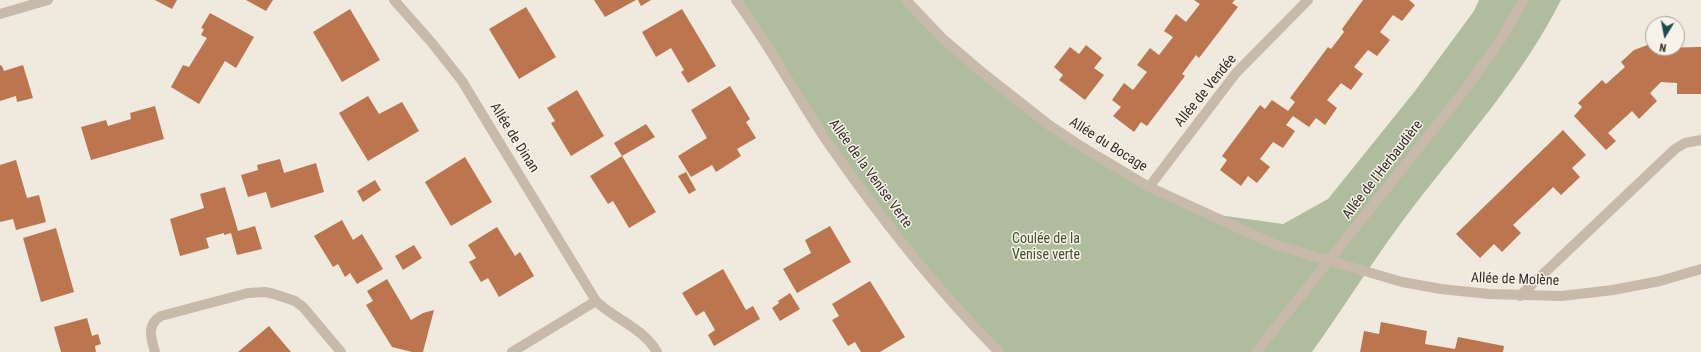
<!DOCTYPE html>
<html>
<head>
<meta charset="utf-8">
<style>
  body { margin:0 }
  #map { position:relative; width:1701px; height:352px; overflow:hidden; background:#f0e9dd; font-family:"Roboto Condensed",sans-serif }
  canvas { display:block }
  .north { position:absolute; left:1645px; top:16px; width:40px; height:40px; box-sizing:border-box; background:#f8f3e9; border:1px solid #aaa49c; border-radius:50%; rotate:190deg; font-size:11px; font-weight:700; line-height:16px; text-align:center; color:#352e29 }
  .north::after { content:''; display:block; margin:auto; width:14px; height:18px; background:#224a53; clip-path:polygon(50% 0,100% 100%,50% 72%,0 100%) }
</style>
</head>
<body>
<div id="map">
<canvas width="1701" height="352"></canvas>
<div class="north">N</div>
</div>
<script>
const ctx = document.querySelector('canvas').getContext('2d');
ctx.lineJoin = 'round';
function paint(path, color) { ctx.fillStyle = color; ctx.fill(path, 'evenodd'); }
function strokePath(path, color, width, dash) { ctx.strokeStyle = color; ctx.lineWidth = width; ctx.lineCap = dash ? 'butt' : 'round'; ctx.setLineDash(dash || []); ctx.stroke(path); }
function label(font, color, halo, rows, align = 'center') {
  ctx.font = font + ' "Roboto Condensed",sans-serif'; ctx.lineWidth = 3; ctx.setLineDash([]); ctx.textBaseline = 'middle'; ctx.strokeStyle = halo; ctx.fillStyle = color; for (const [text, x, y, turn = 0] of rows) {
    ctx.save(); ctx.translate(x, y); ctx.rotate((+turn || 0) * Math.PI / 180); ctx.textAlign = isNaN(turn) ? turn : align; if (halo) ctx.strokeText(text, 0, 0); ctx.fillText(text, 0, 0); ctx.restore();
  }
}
const green = new Path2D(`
  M736 0H906L942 38 1049 125 1204 213 1283 224 1328 199 1415 91 1474 11 1479 0H1561C1522 77 1465 140 1413 207 1377 254 1346 304 1312 352H999L891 228Z`);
const building = new Path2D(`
  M155 0H177L172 9Z
  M246 0H273L266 11Z
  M594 0H636L605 17Z
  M638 0H651L641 6Z
  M1194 0H1235L1232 3 1238 7 1199 58 1196 55 1182 74 1185 76 1147 126 1141 122 1134 132 1113 116 1121 107 1112 100 1124 83 1133 90 1147 72 1137 65 1150 48 1159 55 1173 37 1164 31 1176 14 1186 22 1200 4Z
  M1363 0H1409L1415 5 1402 21 1393 15 1380 32 1390 40 1377 56 1368 50 1354 67 1363 74 1351 90 1341 83 1327 100 1337 108 1325 125 1316 118 1309 127 1293 116 1286 125 1295 131 1283 148 1273 142 1260 159 1270 167 1257 183 1248 176 1241 186 1220 170 1227 160 1222 156 1260 105 1265 109 1272 100 1288 111 1295 102 1290 98 1328 47 1331 49 1344 32 1342 29Z
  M526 7 556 57 519 79 489 29Z
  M350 9 380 60 342 82 313 32Z
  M682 9 716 66 688 83 681 72 684 70 671 48 656 57 642 32Z
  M210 13 254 37 236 68 225 61 199 104 171 87 183 65 189 67 207 38 201 35 204 29 201 28Z
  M1653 43V48L1701 47V94H1677V83L1661 82 1650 93 1657 101 1639 119 1632 111 1608 133 1616 141 1606 150 1574 116 1582 107 1578 103 1602 80 1606 84 1625 67 1621 62 1634 50Z
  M1086 45 1102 58 1094 68 1104 75 1085 100 1059 80 1063 75 1054 67 1070 47 1079 54Z
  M0 65 2 66 4 71 23 65 33 98 17 102 16 96 0 101Z
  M730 86 750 119 746 122 756 138 737 149 741 156 716 172 712 165 691 177 678 156 707 138 691 110Z
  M577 90 604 136 571 156 551 123 555 121 547 108Z
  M368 96 379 114 402 102 419 131 368 161 339 113Z
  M155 106 164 139 91 160 81 127 106 120 108 126 121 122 131 119 130 113Z
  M646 124 655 137 622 156 614 143Z
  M1563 130 1586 155 1572 168 1580 177 1561 195 1553 187 1546 194 1513 225 1521 233 1502 252 1494 244 1480 258 1456 234Z
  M622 156 656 212 629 228 613 201 608 204 590 176Z
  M465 157 492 202 451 226 425 182Z
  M280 159 284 173 316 163 324 192 271 208 266 192 248 197 241 175 258 170 257 165Z
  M16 160 27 198 39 195 46 222 16 230 13 219 0 222V165Z
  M686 172 696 190 689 194 678 176Z
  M375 180 381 190 363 202 357 191Z
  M225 187 238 231 255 226 262 249 237 255 231 233 224 235V233L206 238 209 248 180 256 170 219 204 208 200 194Z
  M342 220 353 240 362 234 383 269 357 284 350 273 345 277 338 264 333 267 314 236Z
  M830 226 851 262 797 293 783 269 811 253 805 240Z
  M497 227 515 256 520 252 534 276 499 297 488 278 481 282 469 262 476 258 468 245Z
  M56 228 74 292 41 302 23 238Z
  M414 245 422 258 403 270 395 256Z
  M723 269 746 310 753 306 760 319 714 346 708 335 715 330 704 311 696 316 682 293Z
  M387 279 411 320 423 313 434 310 423 352H412L392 347 366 305 373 301 367 291Z
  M870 281 905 337 880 352H861L855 342 848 346 832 320 839 316 832 304Z
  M790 293 800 309 780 321 772 308 779 303 778 301Z
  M87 318 92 336 98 334 101 344 95 346 96 352H61L54 327Z
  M1381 322 1427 331 1425 344 1455 349 1458 337 1504 346 1503 352H1360L1364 331 1379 334Z
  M269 326 291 352H238Z`);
const minor = new Path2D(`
  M394 0 432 43 462 81 596 301
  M736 0C770 46 796 96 828 143 878 215 937 290 999 352
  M906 0 942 38 983 73 1049 125 1079 145 1149 187 1276 245 1402 282 1441 289 1489 294 1562 296 1613 290 1660 281 1701 269
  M0 14 48 0
  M1149 187 1236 73 1308 0
  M1520 296 1675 149 1685 143 1701 140
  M155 352C151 338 146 325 161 316L248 293 265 292 274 294 295 301 303 307 341 352
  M512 352 596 301C616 320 643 328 657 352
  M1256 352 1467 87 1501 39 1524 0`);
const streetNames = [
  ["Allée de Vendée",1206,91,-51],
  ["Allée de Dinan",514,138,58],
  ["Allée du Bocage",1108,145,32],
  ["Allée de l'Herbaudière",1383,170,-52],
  ["Allée de la Venise Verte",870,174,54],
  ["Allée de Molène",1515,280,2]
];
const parkNames = [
  ["Coulée de la",1046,239],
  ["Venise verte",1046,255]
];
paint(green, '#afbd9e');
paint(building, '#bb7650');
strokePath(minor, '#c7baaa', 10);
label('14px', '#352e29', '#f8f3e9', streetNames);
label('14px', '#41512f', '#f8f3e9', parkNames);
</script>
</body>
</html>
